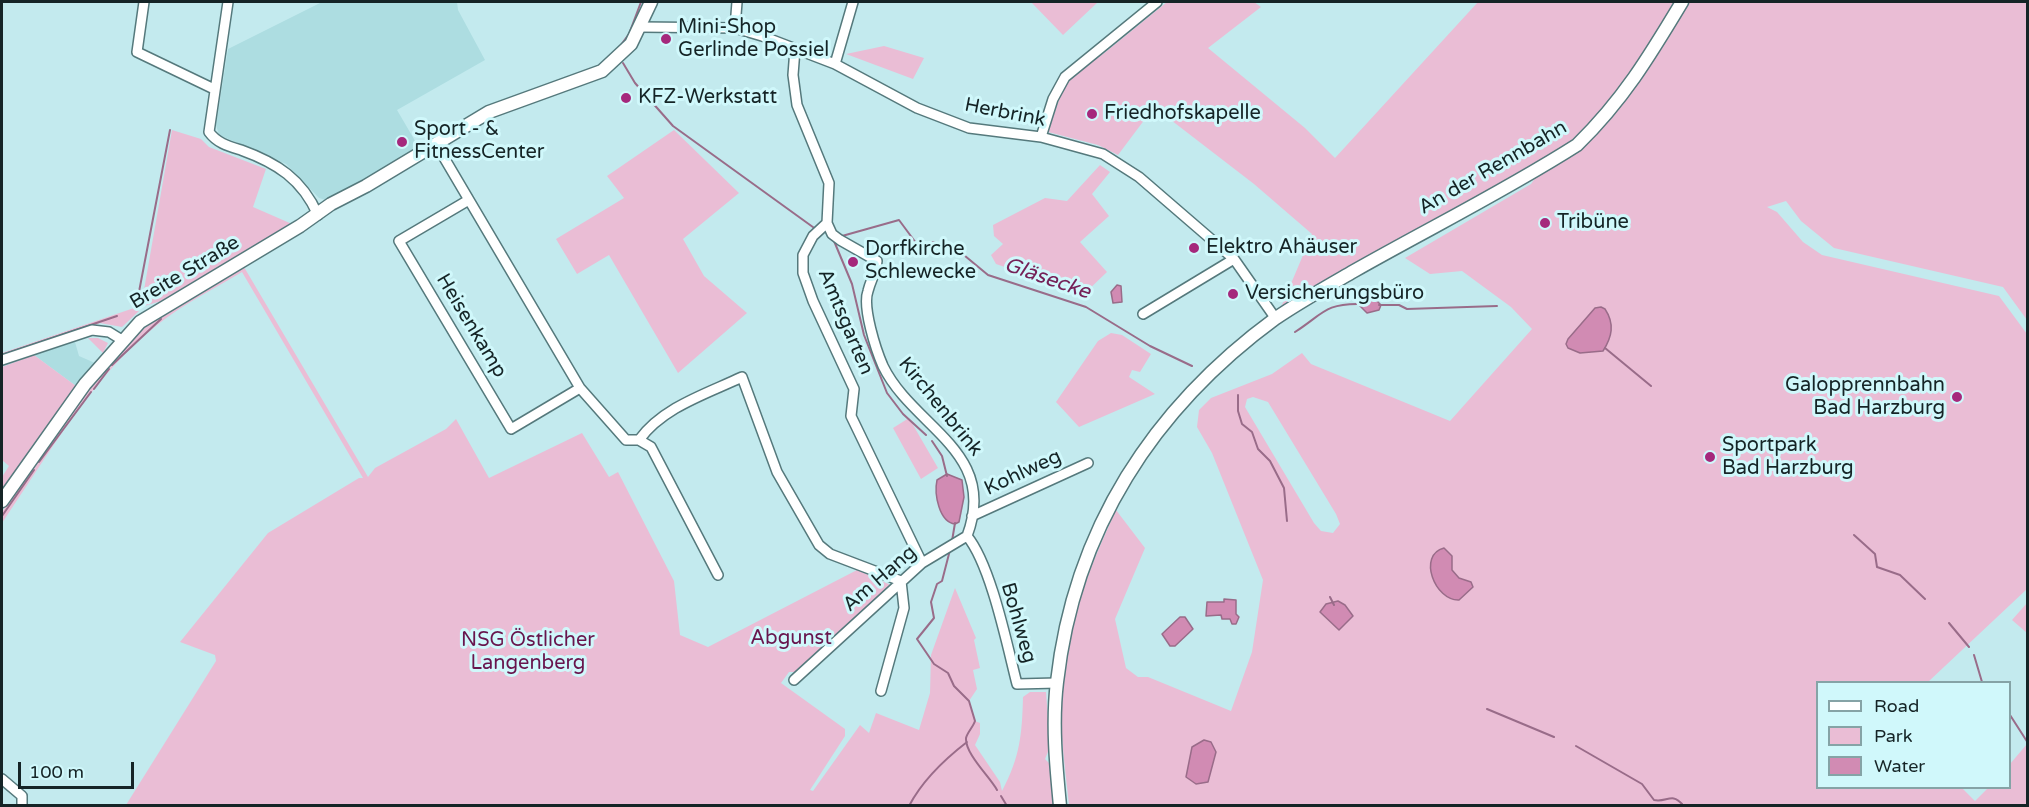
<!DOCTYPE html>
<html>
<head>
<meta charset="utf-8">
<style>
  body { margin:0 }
  #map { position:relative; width:2029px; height:807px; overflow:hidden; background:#c3eaee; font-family:"Varela Round",sans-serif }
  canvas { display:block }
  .frame { position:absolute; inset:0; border:3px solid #152426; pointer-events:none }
  .legend { position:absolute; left:1816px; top:681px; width:195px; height:108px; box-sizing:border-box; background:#d0f8fb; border:2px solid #85a3a6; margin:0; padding:8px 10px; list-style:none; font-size:18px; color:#152426 }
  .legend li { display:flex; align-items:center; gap:12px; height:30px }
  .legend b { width:30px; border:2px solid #85a3a6 }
  .scale { position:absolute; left:18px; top:762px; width:116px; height:27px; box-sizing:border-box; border:3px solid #152426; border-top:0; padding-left:8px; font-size:18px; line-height:21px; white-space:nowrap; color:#152426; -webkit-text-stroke:4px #d0f8fb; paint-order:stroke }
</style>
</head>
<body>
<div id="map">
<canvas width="2029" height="807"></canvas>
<div class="frame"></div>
<ul class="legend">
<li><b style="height:8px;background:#fff"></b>Road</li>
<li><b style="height:16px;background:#eabdd5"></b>Park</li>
<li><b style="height:16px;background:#d18bb3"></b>Water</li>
</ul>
<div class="scale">100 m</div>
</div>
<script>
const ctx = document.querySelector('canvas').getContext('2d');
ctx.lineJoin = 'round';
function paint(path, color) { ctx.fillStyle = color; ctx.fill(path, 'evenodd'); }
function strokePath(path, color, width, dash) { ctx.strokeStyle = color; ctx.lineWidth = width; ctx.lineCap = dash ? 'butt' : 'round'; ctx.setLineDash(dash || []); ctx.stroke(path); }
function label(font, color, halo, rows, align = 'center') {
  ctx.font = font + ' "Varela Round",sans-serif'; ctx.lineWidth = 6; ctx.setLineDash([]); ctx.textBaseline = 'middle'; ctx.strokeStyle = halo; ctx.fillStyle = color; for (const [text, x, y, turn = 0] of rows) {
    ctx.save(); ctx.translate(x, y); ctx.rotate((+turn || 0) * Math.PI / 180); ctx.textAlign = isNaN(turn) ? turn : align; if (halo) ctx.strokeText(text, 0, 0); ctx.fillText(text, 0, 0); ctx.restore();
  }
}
const built = new Path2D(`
  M322 2H457L458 10 485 60 397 110 421 151 329 201 319 198 286 164 219 135 216 125 228 49Z
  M75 342 79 356 95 363 76 386 34 355Z`);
const green = new Path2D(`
  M1031 2H1098L1063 35Z
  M1167 2H1254L1261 7 1208 48 1305 128 1335 158 1478 2H2027V320L2003 287 1834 248 1801 221 1786 201 1767 207 1777 212 1803 242 1822 255 1999 296 2027 334V589L1928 682H1818V788H1962L1975 801 1988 788H2010V764L2027 744V805H1069C1065 765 1058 722 1062 681 1068 621 1091 564 1116 510L1145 548 1115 619 1126 668 1138 677H1148L1231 711 1252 652 1263 580 1212 453 1197 427 1199 410 1211 398 1272 374 1302 353 1311 364 1450 421 1532 329 1511 307 1462 271 1430 274 1405 258 1531 184 1542 168 1276 319 1312 234 1254 184 1154 107 1118 155 1098 145 1048 132 1062 91 1076 72 1103 54ZM1253 397 1268 402 1336 514 1340 524 1333 533 1321 531 1314 523 1245 407 1247 399Z
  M884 46 924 58 913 79 846 54Z
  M172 130 201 139 209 147 266 169 253 207 292 224 161 301 141 307Z
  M674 130 739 193 683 239 704 276 747 313 678 373 609 255 577 274 556 239 624 198 607 176Z
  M1100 165 1110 172 1092 194 1109 216 1080 242 1107 272 1084 294 996 264 991 255 1003 244 994 236 993 225 1045 198 1067 201Z
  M244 267 368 477 375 468 446 429 456 419 489 478 582 433 609 477 618 472 674 581 680 635 708 647 857 570 893 586 800 672H789L781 683 845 729V736L810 790 813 791 860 725 869 733 876 713 919 730 930 693 931 655 955 588 976 638 974 640 980 668 973 670 977 689 969 701 975 721 980 723V734L975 745 1000 782 1002 791C1020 757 1022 735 1023 697L1030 692H1046L1050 747 1045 759 1051 765 1055 805H126L216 661 215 655 180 642 268 533 359 478H363L242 272C214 289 183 304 157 325 95 373 46 458 2 523V512C47 447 90 371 153 321 180 300 215 285 244 267Z
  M134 308 139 311 122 327 100 323 2 358V353Z
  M1111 333 1122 335 1151 354 1140 372 1132 370 1129 377 1155 394 1079 427 1056 402 1098 341Z
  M88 338H98L108 343 103 353Z
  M34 355 76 386 2 489V477L9 466 2 460V367Z
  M909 418 938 468 921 479 893 428Z
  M2027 603V633L2012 620Z`);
const water = new Path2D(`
  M1117 285 1121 286 1122 302 1113 303 1111 292Z
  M1373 297 1381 305 1379 310 1367 313 1360 306C1361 298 1366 298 1373 297Z
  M1601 307 1605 309C1615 324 1612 337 1603 351L1580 353 1568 348 1566 344 1568 339 1595 308Z
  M947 474 962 480 964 497 959 522 955 524C939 522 934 494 937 480Z
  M1444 548 1452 556V570L1459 578 1471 582 1473 587 1459 600C1435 601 1417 555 1444 548Z
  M1224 599 1236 600V614L1239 617 1236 624H1232L1230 619H1222L1221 615 1206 616 1207 602H1224Z
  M1338 601 1345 605 1353 616 1339 630 1320 612 1326 604Z
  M1180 617H1185L1193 629 1175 646H1170L1162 634Z
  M1204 740 1211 742 1216 752 1208 782 1196 784 1186 777 1192 747Z`);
const stream = new Path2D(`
  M618 49 629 34 641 2
  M623 63 635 83 673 126 817 230
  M842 236 899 220 919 247 934 242 953 246 988 275 1086 307 1150 346 1192 366
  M834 241 852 284 864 335 887 393 903 414 926 435
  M138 297 170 130
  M1379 305H1399L1407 309 1497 306
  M1295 332C1323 314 1325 303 1361 304
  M1605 348 1651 386
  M2 355 117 316
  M112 365 161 319
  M94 389 109 369
  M1238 395V411L1242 424 1252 432 1258 449 1270 461 1284 488 1287 521
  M932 441 942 456 947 476
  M39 462 91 392
  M2 516 34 470
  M1854 535 1875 554 1877 567 1900 575 1925 599
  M952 541 955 523
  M950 550 942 581 937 584 931 602 934 618 917 639 934 664 948 673 954 686 969 701 975 721C973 727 967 733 966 738 965 754 990 777 997 790
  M1330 597 1334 605
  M1949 623 1969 647
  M1974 655 1982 682
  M1487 709 1554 737
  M2010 715 2028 743
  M1576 746 1642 784 1654 800C1666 803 1672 792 1682 804
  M1001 796 1007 806
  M909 806C922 781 945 759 967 742`);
const street = new Path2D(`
  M144 2 137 52 214 89
  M228 2 209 132C217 143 228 146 241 150 277 163 302 179 318 215
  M640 27 735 28 762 36 835 64 917 108 969 128 1041 137 1103 154 1139 177 1234 259 1276 319
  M735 28 737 2
  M835 64 853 2
  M1041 137 1053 99 1065 77 1157 2
  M436 144 580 388 626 440H639L651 447 718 575
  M467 201 399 241 511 429 580 388
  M827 223 813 236 803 255V273L813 301 854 389 851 416 922 563
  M1143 314 1234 259
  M2 360 92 330 109 332 122 340
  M639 440C663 407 706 394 742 377L777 472 819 545 830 554 901 581 904 608 881 691
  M972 516 1088 463
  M967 536C991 565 1007 645 1017 684L1057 683
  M794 680 922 563 967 536C999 451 913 428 883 366 876 350 862 307 868 291 871 279 876 273 877 261L840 240 832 234 827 223 829 183 797 105 793 75 795 49
  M2 779 22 796V806`);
const secondary = new Path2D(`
  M2 501 85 384 140 322 300 226 331 204 366 186 489 112 602 71 631 44 651 2
  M1060 806C1056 765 1052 723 1057 682 1074 530 1153 408 1276 318 1301 301 1328 286 1354 271 1428 229 1505 191 1577 145 1623 100 1649 57 1682 2`);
const markers = [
  [666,39,6,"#a5287c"],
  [626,98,6,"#a5287c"],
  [1092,114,6,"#a5287c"],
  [402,142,6,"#a5287c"],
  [1545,223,6,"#a5287c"],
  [1194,248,6,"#a5287c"],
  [853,262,6,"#a5287c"],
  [1233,294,6,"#a5287c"],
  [1957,397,6,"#a5287c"],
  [1710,457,6,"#a5287c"]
];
const poiNames = [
  ["Mini-Shop",678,28],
  ["Gerlinde Possiel",678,51],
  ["KFZ-Werkstatt",638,98],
  ["Friedhofskapelle",1104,114],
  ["Sport - &",414,130],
  ["FitnessCenter",414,153],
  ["Tribüne",1557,223],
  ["Elektro Ahäuser",1206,248],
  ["Dorfkirche",865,250],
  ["Schlewecke",865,273],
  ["Versicherungsbüro",1245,294],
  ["Galopprennbahn",1945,386,"right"],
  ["Bad Harzburg",1945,409,"right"],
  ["Sportpark",1722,446],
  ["Bad Harzburg",1722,469]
];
const streetNames = [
  ["Herbrink",1005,113,11],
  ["An der Rennbahn",1493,168,-30],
  ["Breite Straße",185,273,-31],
  ["Amtsgarten",845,322,67],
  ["Heisenkamp",471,326,59],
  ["Kirchenbrink",940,407,51],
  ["Kohlweg",1023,473,-25],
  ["Am Hang",880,579,-41],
  ["Bohlweg",1018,623,74]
];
const parkNames = [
  ["Abgunst",791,639],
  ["NSG Östlicher",528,641],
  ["Langenberg",528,664]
];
const waterNames = [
  ["Gläsecke",1047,279,19]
];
paint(built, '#addde1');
paint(green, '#eabdd5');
paint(water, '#d18bb3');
strokePath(water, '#996c89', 1.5);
strokePath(stream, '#996c89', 2);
strokePath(street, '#55797c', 12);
strokePath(secondary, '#55797c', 15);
strokePath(street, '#fff', 9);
strokePath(secondary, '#fff', 12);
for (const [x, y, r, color] of markers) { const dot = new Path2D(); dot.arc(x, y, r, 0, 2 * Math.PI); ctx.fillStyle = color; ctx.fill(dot); strokePath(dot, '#d0f8fb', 2); }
label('20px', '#152426', '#d0f8fb', poiNames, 'left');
label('20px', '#152426', '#d0f8fb', streetNames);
label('20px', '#68154d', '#d0f8fb', parkNames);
label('italic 21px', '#752258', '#d0f8fb', waterNames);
</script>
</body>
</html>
